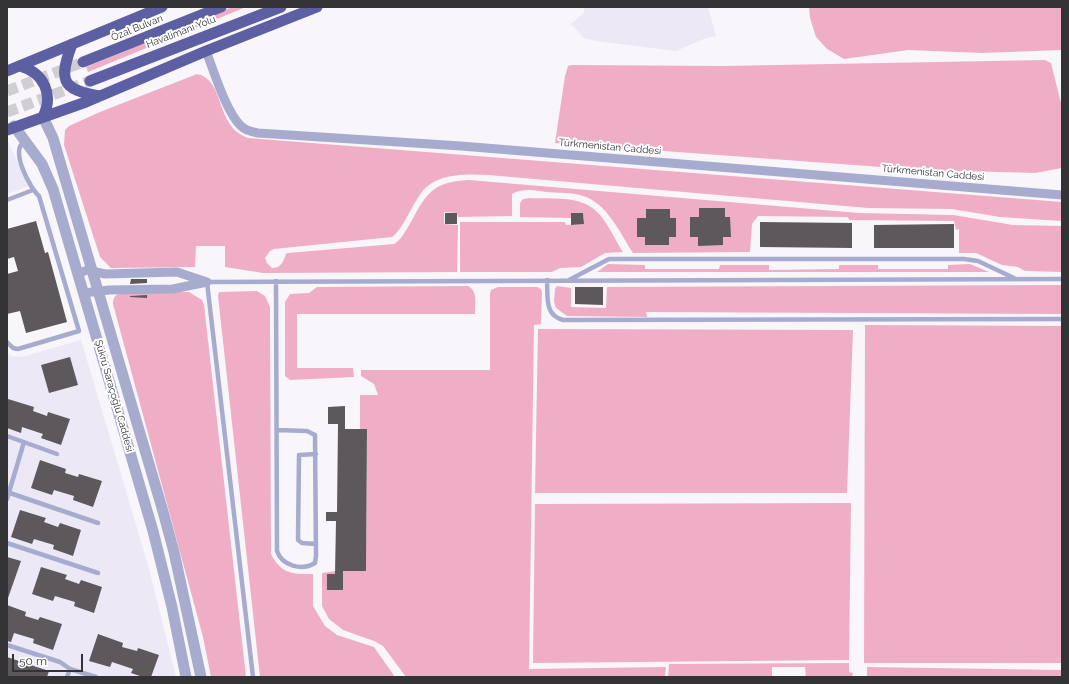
<!DOCTYPE html>
<html>
<head>
<meta charset="utf-8">
<style>
  body { margin:0 }
  #map { position:relative; width:1069px; height:684px; overflow:hidden; background:#f8f5fb; font-family:Raleway,sans-serif }
  canvas { display:block }
  .frame { position:absolute; inset:0; border:8px solid #333335; pointer-events:none }
  .scale { position:absolute; left:12px; top:654px; width:71px; height:18px; box-sizing:border-box; border:2px solid #333335; border-top:0; padding-left:5px; font-size:12px; line-height:14px; white-space:nowrap; color:#333335; -webkit-text-stroke:3px #fff; paint-order:stroke }
</style>
</head>
<body>
<div id="map">
<canvas width="1069" height="684"></canvas>
<div class="frame"></div>
<div class="scale">50 m</div>
</div>
<script>
const ctx = document.querySelector('canvas').getContext('2d');
ctx.lineJoin = 'round';
function paint(path, color) { ctx.fillStyle = color; ctx.fill(path, 'evenodd'); }
function strokePath(path, color, width, dash) { ctx.strokeStyle = color; ctx.lineWidth = width; ctx.lineCap = dash ? 'butt' : 'round'; ctx.setLineDash(dash || []); ctx.stroke(path); }
function label(font, color, halo, rows, align = 'center') {
  ctx.font = font + ' Raleway,sans-serif'; ctx.lineWidth = 4; ctx.setLineDash([]); ctx.textBaseline = 'middle'; ctx.strokeStyle = halo; ctx.fillStyle = color; for (const [text, x, y, turn = 0] of rows) {
    ctx.save(); ctx.translate(x, y); ctx.rotate((+turn || 0) * Math.PI / 180); ctx.textAlign = isNaN(turn) ? turn : align; if (halo) ctx.strokeText(text, 0, 0); ctx.fillText(text, 0, 0); ctx.restore();
  }
}
const built = new Path2D(`
  M584 7H708L716 36 706 38 676 51 596 41 584 38 571 24 584 13Z
  M7 140 29 186 7 194Z
  M81 340 148 565 176 677H7V352L11 356 22 357Z`);
const green = new Path2D(`
  M232 7H246L88 72 86 67Z
  M809 7H1062V50L982 53 908 50 844 59 827 49 816 37 810 18Z
  M1045 60 1051 63 1062 107V168L1035 173 922 170 555 143 565 76 568 66 571 65 723 66Z
  M197 74C226 80 214 126 248 138L1062 202V221L1000 217 952 209 868 208 488 175C465 174 436 173 421 193 416 200 412 208 408 215 404 222 399 232 392 237L274 249 270 251 265 258 267 263 272 268C281 268 283 262 286 254L288 253 394 244C401 240 404 233 408 227 426 196 429 182 469 180L859 213 953 215 1013 225 1062 226V272L1025 271 1018 267 1002 265 976 253H959V229L956 230 954 221 849 220 848 217 758 216 752 224 750 252 633 253C620 233 607 203 583 196 571 192 557 193 546 192 535 190 522 188 512 194V216L458 217 457 213 444 212V224L458 225 457 272 263 273 225 267V246H196L195 267 111 268 100 257 64 145 65 130 69 126 100 112Z
  M530 198C548 199 575 196 591 207 605 216 614 238 623 252L605 253 581 267 560 268 552 272H460V222H565L566 225 584 224 583 213H571V218L520 217V203L523 199Z
  M608 264 645 265V269H719L720 265H769V270L839 269V265H878V269H948V265L970 264 989 272H597Z
  M1062 285V314L646 312 647 317 567 316 556 308 554 302 555 289 557 286 571 288V307L606 308 607 287Z
  M468 286C478 291 475 304 475 314H297V368H353L354 377 290 380 285 376V302L290 294 309 293 317 287Z
  M498 287H537L541 289 542 293 541 324 534 325 529 669 666 667 665 677H406L383 646 374 641 343 630 329 619 322 606V573L336 571H366L367 429H360V395H378L374 384 361 376V370H490V294L491 290Z
  M257 291 265 296 270 307 271 554C281 574 292 574 313 574V606L325 626 337 635 374 647 395 677H260L218 296 219 292Z
  M189 292 202 300 204 305 246 677H211L203 637 113 304C113 298 115 295 120 293Z
  M865 325 1062 326V663H864Z
  M538 329 853 330 847 493H535Z
  M851 503 849 660 533 663 535 504Z
  M849 663V672L853 673 852 677H806L805 667H772V677H668L669 664Z
  M867 667 1062 670V677L867 676Z`);
const building = new Path2D(`
  M699 208H725V217H730L731 237H723V245L698 246V237H690V217H699Z
  M646 209H670V218H676V237H669V245H645V237H637V218H646Z
  M445 213H457V224H445Z
  M571 213H583L584 224 571 225Z
  M36 221 45 253 48 252 67 322 26 333 20 311 7 314V274L18 271 14 257 7 259V229Z
  M760 222 852 223V248L760 247Z
  M954 224V248H874V225Z
  M131 279H147V283L130 284Z
  M575 287H603V305L575 304Z
  M147 295V298L130 297V296Z
  M70 357 78 385 49 393 41 365Z
  M8 399 34 407 33 411 47 416 48 412 70 419 61 445 41 438 43 434 22 427 21 433 7 428Z
  M345 406V429H367L366 571H343V590H327V574H335L336 521H326V512H337L338 424H328V407Z
  M40 460 66 469 65 473 78 477 79 474 102 481 93 507 73 500 74 496 54 490 52 495 31 488Z
  M20 510 46 518 44 522 58 527 60 523 81 530 73 556 53 549 54 545 34 539 32 544 11 537Z
  M7 557 21 561 8 598H7Z
  M41 567 67 575 65 579 79 584 81 580 102 587 94 613 74 606 75 602 55 596 53 601 32 594Z
  M7 605 26 612 25 616 38 620 40 617 62 624 53 650 33 643 34 639 14 633 11 642 7 641Z
  M98 634 123 643 122 647 137 651 138 648 159 655 151 677H143L131 673 133 669 112 662 110 667 89 661Z
  M7 657 49 671 47 677H7Z`);
const trunkTunnel = new Path2D(`
  M7 91 83 62
  M7 112 90 81`);
const service = new Path2D(`
  M7 200 33 190
  M547 280C548 296 544 315 563 320L1062 319
  M569 280 609 259H964L978 261 1014 278
  M276 281 277 551C282 566 302 571 315 563L316 556 315 435 307 431 277 430
  M7 342 13 348 18 349 79 331 39 196C30 188 10 151 24 142
  M7 436 57 454
  M316 454 299 455 298 540 302 543 316 544
  M7 492 98 523
  M7 499 24 442
  M7 543 98 573
  M7 645 60 662 70 669 96 677
  M67 677 70 669
  M253 677 207 282 1062 279`);
const minor = new Path2D(`
  M206 51C214 71 226 112 241 126 246 131 253 132 258 133L461 146 1062 195
  M78 274 87 270 105 274 177 272 207 282
  M84 293 109 290 173 289 207 282`);
const tertiary = new Path2D(`
  M43 117 53 138 162 508 174 552 201 677
  M14 126 42 164 53 189 153 531 172 607 186 677`);
const trunk = new Path2D(`
  M72 44C59 79 60 90 100 96
  M83 62 221 7
  M20 66C44 73 54 94 43 117
  M7 71 162 7
  M90 81 281 7
  M7 130 86 102 206 51 317 7`);
const streetNames = [
  ["Özal Bulvarı",137,28,-22],
  ["Havalimanı Yolu",181,32,-21],
  ["Türkmenistan Caddesi",610,147,5],
  ["Türkmenistan Caddesi",933,173,5],
  ["Şükrü Saraçoğlu Caddesi",114,396,74]
];
paint(built, '#ede8f5');
paint(green, '#efaec6');
paint(building, '#5c585c');
strokePath(trunkTunnel, '#d1ced3', 11, [11, 5.5]);
strokePath(service, '#a7accf', 4.5);
strokePath(minor, '#a7accf', 9);
strokePath(tertiary, '#a7accf', 11);
strokePath(trunk, '#5c60a3', 11);
label('10px', '#333335', '#fff', streetNames);
</script>
</body>
</html>
